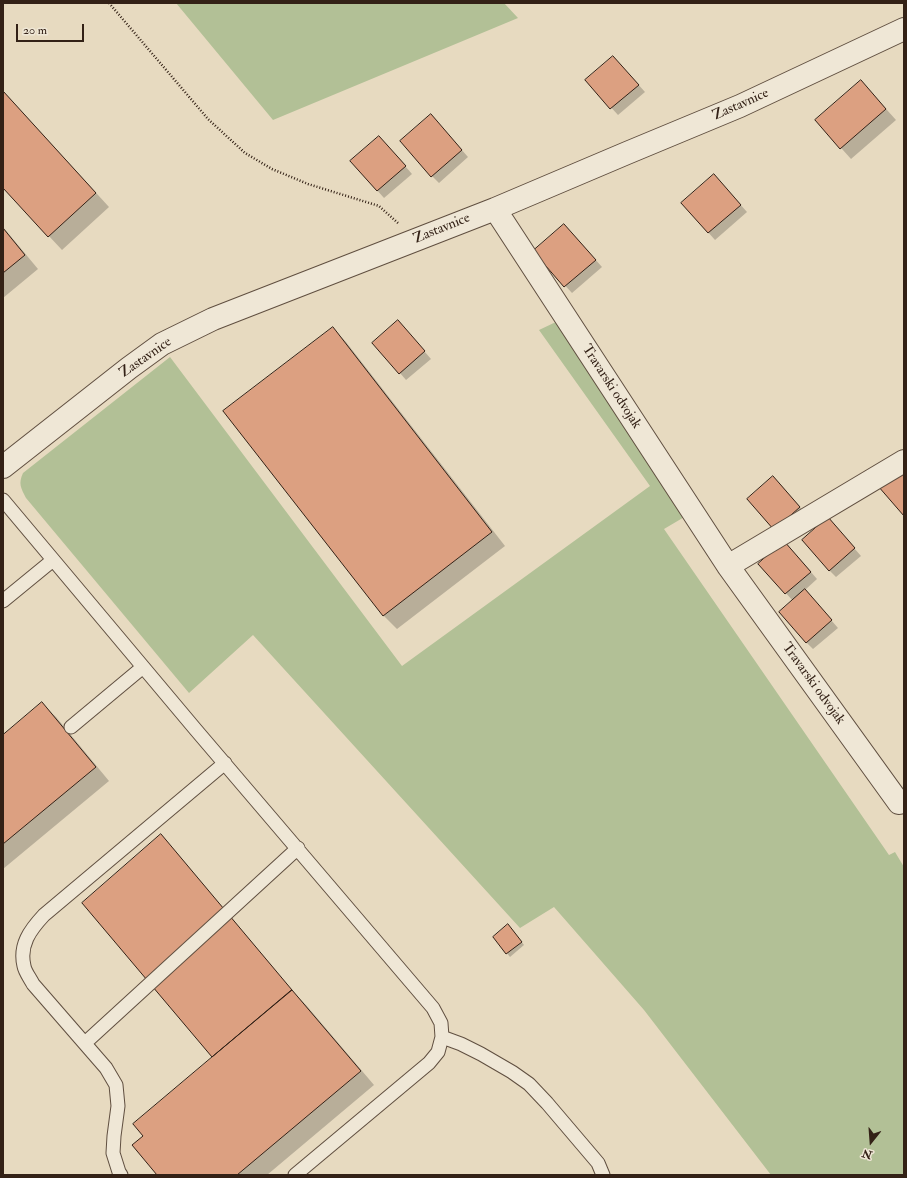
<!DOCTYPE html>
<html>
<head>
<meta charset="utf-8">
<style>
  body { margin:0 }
  #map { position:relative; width:907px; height:1178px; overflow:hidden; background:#e7dac0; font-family:"IM FELL Double Pica",serif }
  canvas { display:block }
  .frame { position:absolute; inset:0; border:4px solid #332116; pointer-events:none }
  .north { position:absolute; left:851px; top:1122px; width:40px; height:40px; -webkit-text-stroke:3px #efe7d6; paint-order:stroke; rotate:197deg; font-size:11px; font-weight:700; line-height:16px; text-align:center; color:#332116 }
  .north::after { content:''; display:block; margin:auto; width:14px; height:18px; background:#332116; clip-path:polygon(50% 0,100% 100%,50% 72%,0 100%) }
  .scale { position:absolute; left:16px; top:24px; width:68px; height:18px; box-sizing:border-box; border:2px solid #332116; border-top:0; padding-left:5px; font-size:12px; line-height:14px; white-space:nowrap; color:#332116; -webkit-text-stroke:3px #efe7d6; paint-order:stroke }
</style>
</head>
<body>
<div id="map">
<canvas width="907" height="1178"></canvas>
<div class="frame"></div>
<div class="north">N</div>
<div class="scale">20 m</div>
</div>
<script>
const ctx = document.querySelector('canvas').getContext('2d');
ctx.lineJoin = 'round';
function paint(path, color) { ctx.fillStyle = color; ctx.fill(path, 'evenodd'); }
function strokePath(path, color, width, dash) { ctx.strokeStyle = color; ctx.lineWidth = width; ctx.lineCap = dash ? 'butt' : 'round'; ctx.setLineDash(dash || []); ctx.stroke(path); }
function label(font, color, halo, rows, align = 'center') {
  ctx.font = font + ' "IM FELL Double Pica",serif'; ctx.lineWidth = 3.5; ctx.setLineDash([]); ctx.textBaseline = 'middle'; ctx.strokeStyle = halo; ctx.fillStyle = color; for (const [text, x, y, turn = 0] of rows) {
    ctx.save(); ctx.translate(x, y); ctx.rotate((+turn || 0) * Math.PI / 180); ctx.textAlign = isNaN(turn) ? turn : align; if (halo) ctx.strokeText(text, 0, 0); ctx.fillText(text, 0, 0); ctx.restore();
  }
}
const green = new Path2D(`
  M176 3H504L518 18 273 120Z
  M558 321 686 516 664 529 889 855 895 852 904 867V1175H771L644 1010 554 907 520 928 253 635 189 693 26 498C21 488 18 484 23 473L170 357 402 666 650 486 539 330Z`);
const shadow = new Path2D(`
  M620 64 645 92 618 115 586 80Z
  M861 81 896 120 851 159 816 120Z
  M3 91 109 207 62 250 3 187Z
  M431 115 468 157 439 183 432 176Z
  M386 144 412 174 384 198 351 161Z
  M714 175 747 212 715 240 682 203Z
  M3 227 38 269 3 298Z
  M571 232 602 267 572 293 534 252Z
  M333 328 346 342 505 546 397 629 384 616 225 412Z
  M405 329 431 359 406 380 400 373Z
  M780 484 806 514 781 536Z
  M835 526 861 556 836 577 829 570Z
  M791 549 817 579 805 590 838 628 813 649 806 642 793 601 760 564Z
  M42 704 56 717 109 781 3 869V736Z
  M165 839 295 994 306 1005 374 1085 267 1175H158L144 1136 214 1057 83 903Z
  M512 929 524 945 510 957 494 937Z`);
const building = new Path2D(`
  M613 56 639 85 610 109 585 80Z
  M861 80 886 109 840 149 815 120Z
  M3 91 96 193 48 237 3 188Z
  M431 114 462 150 431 177 400 141Z
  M379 136 406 166 377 191 350 161Z
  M714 174 741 205 708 233 681 203Z
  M564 224 596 260 564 287 533 251Z
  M3 228 25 255 3 273Z
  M398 320 425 351 399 374 372 343Z
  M333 327 492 532 383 616 223 411Z
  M904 463V516L878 486Z
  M773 476 800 507 774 530 747 499Z
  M828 517 855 548 829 571 802 540Z
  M784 541 811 572 785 594 758 564Z
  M805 589 832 620 806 643 779 612Z
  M42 702 96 767 3 844V735Z
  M161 834 292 990 212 1057 82 903Z
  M508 924 522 942 506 954 493 937Z
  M292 990 361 1071 237 1175H157L132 1145 143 1136 133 1124Z`);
const path = new Path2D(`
  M109 3 208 119 245 153 272 169 308 184 379 206 398 223`);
const service = new Path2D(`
  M3 500 196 730 433 1008 441 1023 442 1037 438 1052 429 1063 295 1175
  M3 601 53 560
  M71 727 143 667
  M442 1037 461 1044 481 1054 512 1072 529 1084 547 1103 598 1163 603 1175
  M85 1043 298 848
  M121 1175 119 1172 113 1153 114 1136 118 1106 116 1085 106 1068 33 984C30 978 25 972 24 966 19 945 30 930 44 915L225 763`);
const minor = new Path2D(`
  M495 209 728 566 899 803
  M3 467 129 368 162 344 213 319 495 209 627 153 740 106 904 29
  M728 566 904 461`);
const streetNames = [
  ["Zastavnice",741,105,-24],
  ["Zastavnice",442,229,-22],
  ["Zastavnice",146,358,-35],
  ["Travarski odvojak",611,387,57],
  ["Travarski odvojak",813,684,54]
];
paint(green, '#b2c096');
paint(shadow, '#0003');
paint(building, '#dca081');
strokePath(building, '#332116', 1);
strokePath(service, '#604f40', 15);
strokePath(minor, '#604f40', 24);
strokePath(path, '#332116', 2.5, [1, 2]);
strokePath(service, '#efe7d6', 13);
strokePath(minor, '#efe7d6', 22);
label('14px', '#332116', '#efe7d6', streetNames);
</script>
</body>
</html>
